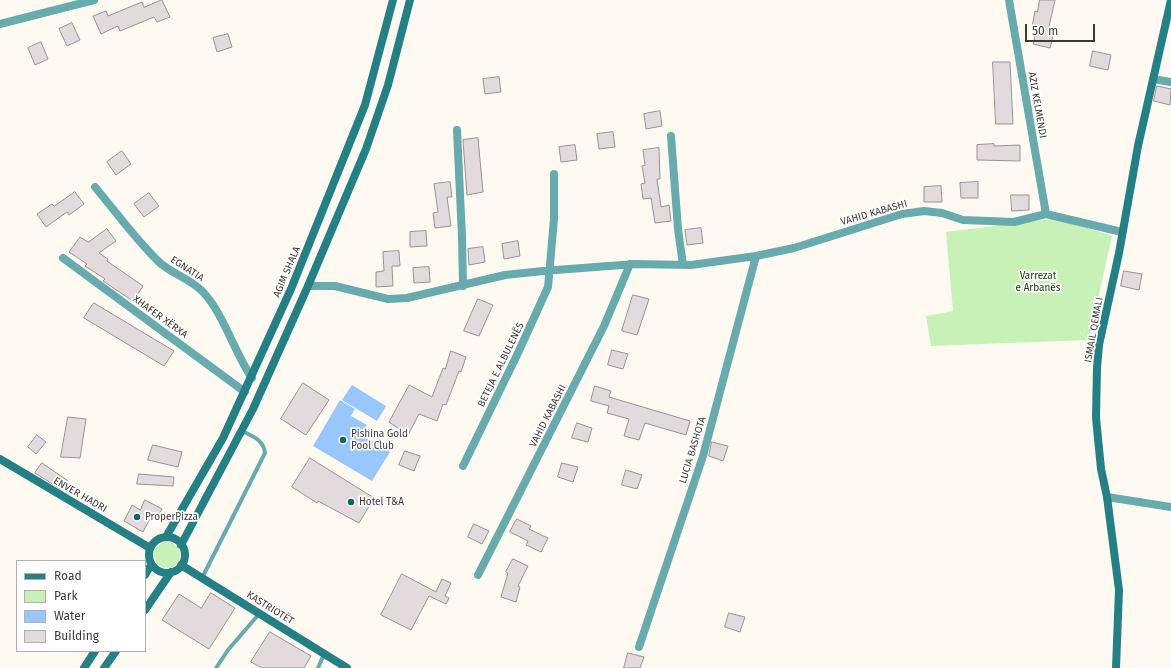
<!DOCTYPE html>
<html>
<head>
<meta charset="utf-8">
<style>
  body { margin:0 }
  #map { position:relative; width:1171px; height:668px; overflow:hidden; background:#fefaf2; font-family:"Fira Sans",sans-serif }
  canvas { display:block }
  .legend { position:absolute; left:16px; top:560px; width:130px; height:92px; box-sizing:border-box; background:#fff; border:1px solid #b1b0af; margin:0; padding:5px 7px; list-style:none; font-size:12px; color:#3c3a37 }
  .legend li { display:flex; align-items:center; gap:8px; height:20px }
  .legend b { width:20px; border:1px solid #b1b0af }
  .scale { position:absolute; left:1025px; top:24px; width:70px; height:18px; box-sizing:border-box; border:2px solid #3c3a37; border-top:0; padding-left:5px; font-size:12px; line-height:14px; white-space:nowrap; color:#3c3a37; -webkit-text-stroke:3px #fff; paint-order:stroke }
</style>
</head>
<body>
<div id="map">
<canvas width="1171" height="668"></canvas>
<ul class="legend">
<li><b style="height:5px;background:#258085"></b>Road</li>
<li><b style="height:11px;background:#c7f1b7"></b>Park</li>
<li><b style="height:11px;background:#97c7fd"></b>Water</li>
<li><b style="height:11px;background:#e3dade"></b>Building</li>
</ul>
<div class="scale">50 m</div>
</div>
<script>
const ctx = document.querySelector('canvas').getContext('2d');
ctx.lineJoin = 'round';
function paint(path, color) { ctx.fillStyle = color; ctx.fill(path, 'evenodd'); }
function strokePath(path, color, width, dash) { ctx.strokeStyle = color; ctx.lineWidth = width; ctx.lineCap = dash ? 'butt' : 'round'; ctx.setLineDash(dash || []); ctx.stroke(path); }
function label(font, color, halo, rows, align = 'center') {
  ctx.font = font + ' "Fira Sans",sans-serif'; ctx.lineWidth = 3.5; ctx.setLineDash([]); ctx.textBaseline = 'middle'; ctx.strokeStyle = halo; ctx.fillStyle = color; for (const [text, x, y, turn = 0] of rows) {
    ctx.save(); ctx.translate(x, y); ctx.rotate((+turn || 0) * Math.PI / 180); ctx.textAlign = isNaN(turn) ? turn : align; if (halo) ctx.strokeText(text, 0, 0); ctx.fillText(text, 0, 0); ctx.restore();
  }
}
const green = new Path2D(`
  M1059 218 1112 236 1089 340 931 346 926 316 953 311 946 232Z
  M154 555a13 13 0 1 1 26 0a13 13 0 1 1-26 0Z`);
const water = new Path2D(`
  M352 385 386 406 377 421 342 400Z
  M340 400 355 409 351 416 367 425 360 434 390 452 372 481 313 446Z`);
const building = new Path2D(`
  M162 0 170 17 157 22 154 17 120 31 118 26 101 34 93 16 106 11 108 16 142 2 144 7Z
  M1040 0H1055L1048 31 1054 32 1050 48 1033 44 1037 28 1032 27 1035 11 1037 12Z
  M72 23 80 40 67 46 59 29Z
  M228 34 232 47 217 52 213 38Z
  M41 42 48 59 35 65 28 48Z
  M1093 51 1111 55 1108 70 1090 66Z
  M993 62H1010L1013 124H996Z
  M499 77 501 92 485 94 483 79Z
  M1157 86 1171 89 1170 105 1154 101Z
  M660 111 662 126 646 129 644 114Z
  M613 132 615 147 599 149 597 134Z
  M478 138 483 192 467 195 463 140Z
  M994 144V146L1020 145V161L977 160V145Z
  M575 145 577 160 561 162 559 147Z
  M659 148 660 179H657L661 207 669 205 671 221 655 223 651 198 643 199 641 184 645 183 642 166 645 165 643 150Z
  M122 151 131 164 116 175 107 162Z
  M450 182 452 197H447L451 226 435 228 433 213 438 212 434 184Z
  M978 182V198H961L960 183Z
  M941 186 942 202H924V187Z
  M75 192 84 204 69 215 67 212 46 227 37 214 52 204 54 206Z
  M149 193 159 206 144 217 134 204Z
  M1011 195H1029V210L1012 211Z
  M701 228 703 243 687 245 685 230Z
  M107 229 116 241 99 253 108 259 107 261 143 286 133 301 103 281 105 279 85 266 87 264 69 252 80 237 88 242Z
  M426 231 427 246 410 247V232Z
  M518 241 520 256 504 259 502 244Z
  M483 247 485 262 469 265 468 249Z
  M399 251 400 266H392L393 286 376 287V272L384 271 383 252Z
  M429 267 430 282 414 283 413 268Z
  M1124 271 1142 274 1139 290 1121 286Z
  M633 295 649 299 637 335 622 331Z
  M478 299 493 305 479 336 464 331Z
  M94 303 174 351 164 366 84 318Z
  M612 350 628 354 623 369 608 365Z
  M451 351 466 357 461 372 459 371 446 405 443 404 437 421 419 414 408 435 389 422 409 385 432 397 443 368 445 369Z
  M303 383 329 400 306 435 281 419Z
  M595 386 611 391 609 397 690 421 686 435 645 423 639 440 624 436 629 419 607 413 609 406 591 401Z
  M68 417 86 419 80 458 61 457Z
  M577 423 592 428 588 442 572 438Z
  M37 435 46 442 36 454 28 447Z
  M712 442 728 446 723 461 709 456Z
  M153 445 182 452 178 467 148 460Z
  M405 451 420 456 414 471 399 465Z
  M310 458 374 498 359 523 318 501 317 503 292 487Z
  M42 463 68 481 62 490 35 473Z
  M562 463 578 467 573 482 558 477Z
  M626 470 642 475 637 489 622 485Z
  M139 474 174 477 173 486 137 484Z
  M145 500 162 509 157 518 152 515 143 532 124 521 132 505 140 510Z
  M517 519 531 526 529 529 548 538 541 552 526 545 528 541 510 532Z
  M474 524 489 531 482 544 468 537Z
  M513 559 528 566 518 586 520 587 516 602 501 597 508 573 506 572Z
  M402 574 436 592 442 579 451 583 445 596 449 598 446 604 429 596 411 630 381 615Z
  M211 593 235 608 209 649 162 620 179 594 201 608Z
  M729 613 745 617 740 632 725 627Z
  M270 632 311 656 304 668H262L251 662Z
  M628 653 644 657 640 668H624Z`);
const lane = new Path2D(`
  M202 578 265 453C264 440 252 436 242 431
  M216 668 228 650 259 614
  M318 668 324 654`);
const street = new Path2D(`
  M1009 0 1046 214
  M0 24 94 0
  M1153 79 1171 82
  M457 130 462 237 463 286
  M671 136 678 229 683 265
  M95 187C116 212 136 240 159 262 172 274 189 278 202 291 223 312 234 352 252 378
  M63 258 245 392
  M308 286H335L388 299 407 298 505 275 543 271 635 264 691 265 756 256 794 248 902 214 924 211 942 213 963 220 1014 222 1046 214 1122 232
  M463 466 517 355 548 287 554 219V174
  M1107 497 1171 507
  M478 575 604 326 630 264
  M639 647 703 456 756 256`);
const secondary = new Path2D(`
  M0 459 150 548
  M166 537 223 438 291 289 365 105 393 0
  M149 555a18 18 0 1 1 36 0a18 18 0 1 1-36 0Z
  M181 545 253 409 308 286 366 149 388 85 410 0
  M181 565 347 668
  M145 575 151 565
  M145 610 171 572
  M84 668 95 651
  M104 668 116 651
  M1116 668 1119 590 1107 497 1101 469 1096 418 1097 368 1099 345 1119 253 1138 146 1171 0`);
const markers = [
  [343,440,4,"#14636a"],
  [351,502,4,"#14636a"],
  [137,517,4,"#14636a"]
];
const streetNames = [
  ["AZIZ KELMENDI",1037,105,80],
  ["VAHID KABASHI",874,213,-16],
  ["EGNATIA",187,269,33],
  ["AGIM SHALA",287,272,-67],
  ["XHAFER XËRXA",160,317,36],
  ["ISMAIL QEMALI",1094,330,-80],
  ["BETEJA E ALBULENËS",501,365,-64],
  ["VAHID KABASHI",548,416,-63],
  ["LUCIA BASHOTA",693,450,-73],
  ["ENVER HADRI",80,495,30],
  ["KASTRIOTËT",270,608,32]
];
const parkNames = [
  ["Varrezat",1038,276],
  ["e Arbanës",1038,288]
];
const poiNames = [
  ["Pishina Gold",351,434],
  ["Pool Club",351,446],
  ["Hotel T&A",359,502],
  ["ProperPizza",145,517]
];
paint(green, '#c7f1b7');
paint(water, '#97c7fd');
paint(building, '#e3dade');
strokePath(building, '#999194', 1);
strokePath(lane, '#68abaf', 4);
strokePath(street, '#68abaf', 8);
strokePath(secondary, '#258085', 8);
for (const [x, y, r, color] of markers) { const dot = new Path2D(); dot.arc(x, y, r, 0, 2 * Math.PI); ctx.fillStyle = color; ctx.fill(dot); strokePath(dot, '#fff', 1.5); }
label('10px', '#3c3a37', '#fff', streetNames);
label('10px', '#163108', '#fff', parkNames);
label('10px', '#3c3a37', '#fff', poiNames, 'left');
</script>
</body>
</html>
